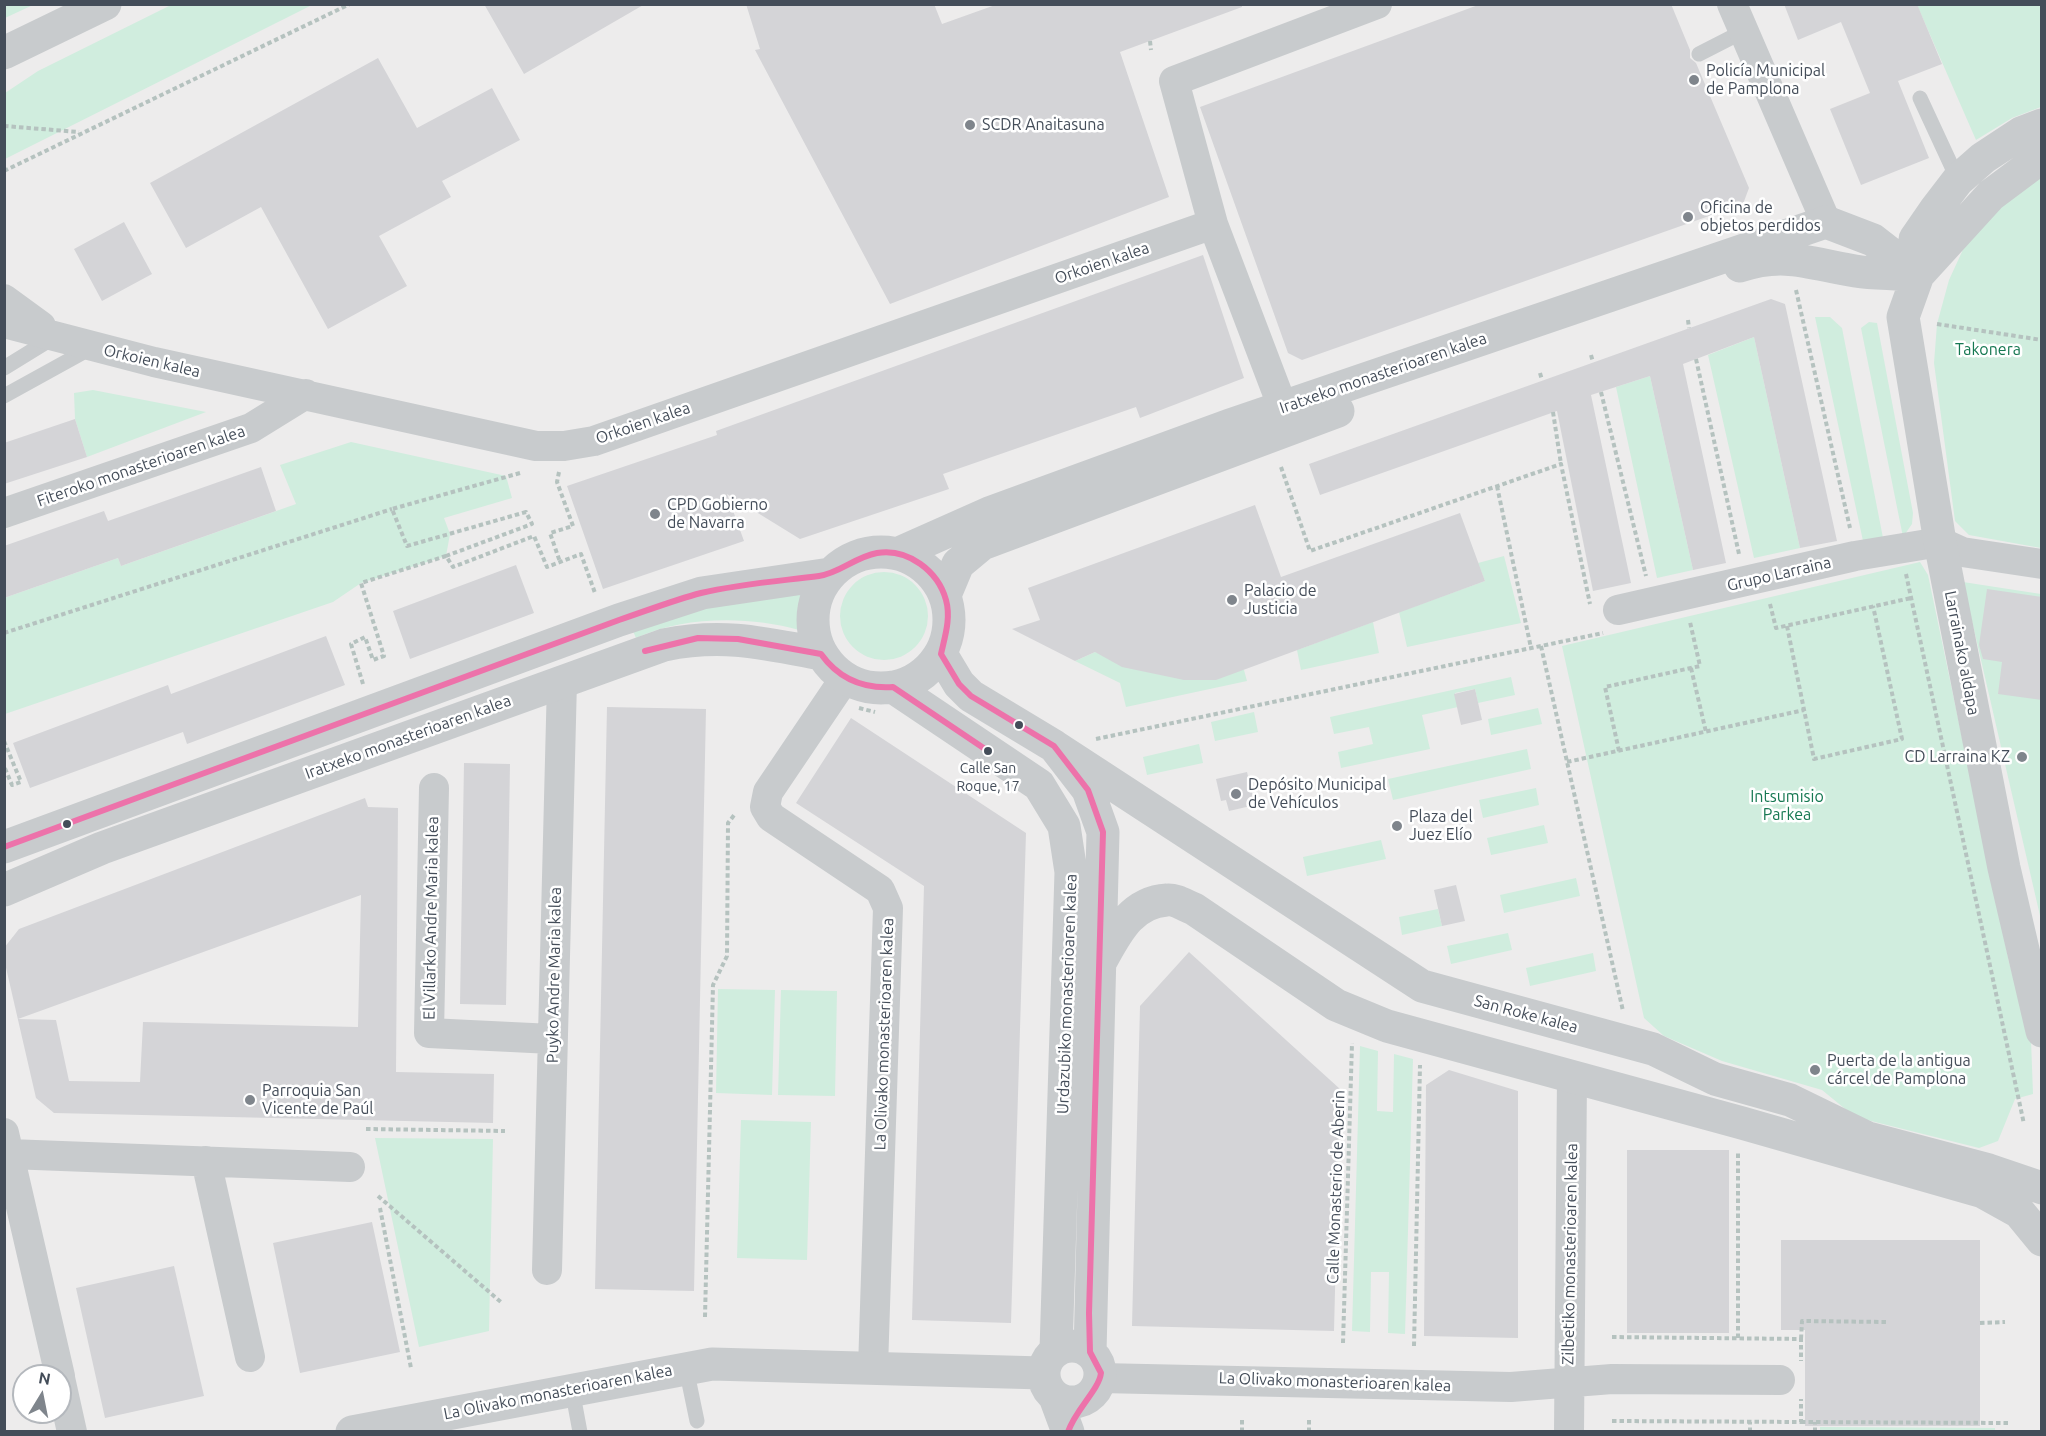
<!DOCTYPE html>
<html>
<head>
<meta charset="utf-8">
<style>
  body { margin:0 }
  #map { position:relative; width:2046px; height:1436px; overflow:hidden; background:#edecec; font-family:Ubuntu,sans-serif }
  canvas { display:block }
  .frame { position:absolute; inset:0; border:6px solid #444d59; pointer-events:none }
  .north { position:absolute; left:12px; top:1364px; width:60px; height:60px; box-sizing:border-box; background:#fff; border:2px solid #b4b8bd; border-radius:50%; rotate:10deg; font-size:16px; font-weight:700; line-height:24px; text-align:center; color:#444d59 }
  .north::after { content:''; display:block; margin:auto; width:21px; height:27px; background:#7f858c; clip-path:polygon(50% 0,100% 100%,50% 72%,0 100%) }
</style>
</head>
<body>
<div id="map">
<canvas width="2046" height="1436"></canvas>
<div class="frame"></div>
<div class="north">N</div>
</div>
<script>
const ctx = document.querySelector('canvas').getContext('2d');
ctx.lineJoin = 'round';
function paint(path, color) { ctx.fillStyle = color; ctx.fill(path, 'evenodd'); }
function strokePath(path, color, width, dash) { ctx.strokeStyle = color; ctx.lineWidth = width; ctx.lineCap = dash ? 'butt' : 'round'; ctx.setLineDash(dash || []); ctx.stroke(path); }
function label(font, color, halo, rows, align = 'center') {
  ctx.font = font + ' Ubuntu,sans-serif'; ctx.lineWidth = 5; ctx.setLineDash([]); ctx.textBaseline = 'middle'; ctx.strokeStyle = halo; ctx.fillStyle = color; for (const [text, x, y, turn = 0] of rows) {
    ctx.save(); ctx.translate(x, y); ctx.rotate((+turn || 0) * Math.PI / 180); ctx.textAlign = isNaN(turn) ? turn : align; if (halo) ctx.strokeText(text, 0, 0); ctx.fillText(text, 0, 0); ctx.restore();
  }
}
const green = new Path2D(`
  M5 4H33V5L5 18Z
  M173 4 312 5 5 159V93L38 71Z
  M1917 5H2041V107L2012 118 1976 140Z
  M2041 162V548L1969 535 1955 521 1934 363 1937 324 1949 280 1972 230Z
  M1815 317H1830L1842 328 1884 543 1863 541Z
  M1869 322 1877 323 1913 513 1912 524 1903 537 1861 328Z
  M1754 337 1800 548 1754 558 1708 355Z
  M1650 376 1693 570 1657 578 1616 387Z
  M93 390 206 412 87 457 75 419 74 393Z
  M351 442 506 476 512 498 444 518 450 534 446 556 361 583 333 602 5 714 4 598 118 558 121 566 296 504 280 465Z
  M1504 556 1521 623 1407 647 1399 612 1485 581 1478 563Z
  M1920 562 1928 575 2009 962 2031 1040 2033 1094 2015 1099 1998 1141 1979 1148 1855 1117 1822 1090 1722 1061 1664 1036 1644 1018 1562 646Z
  M840 616a44 44 0 1 1 88 0a44 44 0 1 1-88 0Z
  M1963 582 2041 594V920Z
  M802 590 799 630C749 616 684 616 636 638L632 629 660 617Z
  M1373 622 1379 653 1301 670 1297 650Z
  M1095 652 1244 670 1247 681 1126 707 1120 683 1075 661Z
  M1511 677 1515 695 1478 703 1475 689 1455 693 1458 707 1422 715 1430 749 1341 768 1338 752 1373 744 1369 727 1334 734 1330 717Z
  M1538 708 1542 724 1491 735 1488 719Z
  M1254 712 1258 732 1215 741 1211 722Z
  M1199 744 1203 763 1147 775 1143 757Z
  M1527 749 1531 769 1393 800 1388 779Z
  M1536 788 1539 805 1483 818 1479 800Z
  M1544 825 1548 843 1491 855 1487 838Z
  M1381 840 1386 859 1307 876 1303 857Z
  M1576 878 1580 896 1504 913 1500 895Z
  M1438 909 1442 926 1402 935 1399 917Z
  M1508 933 1512 950 1451 964 1447 946Z
  M1593 953 1596 971 1530 986 1526 968Z
  M718 989 775 990 772 1095 716 1093Z
  M781 990 837 991 835 1096 778 1095Z
  M1360 1046 1378 1051 1377 1111 1393 1112 1394 1054 1413 1059 1405 1334 1388 1333 1389 1272H1371L1370 1332 1352 1331Z
  M741 1120 811 1122 807 1260 737 1258Z
  M375 1138 493 1139 489 1331 419 1347Z
  M1820 1427 1995 1428V1431L1820 1432Z`);
const building = new Path2D(`
  M484 4H645L524 74Z
  M746 4H934L942 24 998 4H1242V7L1120 52 1169 197 890 304 755 50 760 49Z
  M1481 4H1671L1690 50V58L1696 63 1749 188 1743 204 1302 360 1288 353 1200 107Z
  M1784 4H1917L1942 64 1898 81 1929 158 1861 185 1830 109 1870 93 1841 22 1798 40Z
  M378 58 417 128 492 88 520 140 442 181 451 197 379 236 407 286 328 329 261 207 186 248 150 183Z
  M124 222 152 274 102 301 74 249Z
  M1203 255 1244 378 1140 418 1136 407 943 474 949 489 800 539 727 494 744 541 603 589 567 486 717 435 716 431Z
  M1771 299 1785 304 1837 541 1800 548 1754 337 1683 364 1726 563 1693 570 1650 376 1591 395 1631 583 1593 591 1557 411 1320 495 1309 464Z
  M75 419 87 457 4 484V443Z
  M261 467 276 511 121 566 118 558 4 598V546L104 511 108 521Z
  M1255 505 1281 577 1460 513 1485 581 1216 680H1184L1122 667 1095 652 1075 661 1012 629 1040 620 1028 588Z
  M516 565 534 613 410 659 393 611Z
  M1987 589 2042 597V700L1998 694 2002 662 1983 659 1979 645Z
  M326 636 345 685 187 744 183 732 30 788 13 743 168 685 171 694Z
  M1475 689 1482 720 1461 725 1454 694Z
  M607 707 706 709 694 1291 595 1289Z
  M851 718 1026 833 1011 1323 912 1320 924 886 796 803Z
  M464 763 510 764 506 1005 460 1004Z
  M1247 772 1255 805 1229 811 1226 800 1221 801 1216 779Z
  M365 798 368 807 398 808 396 1072 494 1074 493 1123 54 1113 36 1098 4 959V948L19 929ZM361 895 358 1027 143 1022 140 1082 69 1081 56 1020 18 1019Z
  M1456 885 1465 921 1442 926 1434 890Z
  M1189 952 1340 1089 1334 1331 1132 1326 1140 1006Z
  M1449 1070 1518 1091V1338L1424 1336 1426 1085Z
  M1627 1150H1729V1333H1627Z
  M372 1222 400 1352 300 1373 273 1243Z
  M1781 1240H1980V1426H1805V1330H1781Z
  M174 1266 204 1396 105 1418 76 1288Z`);
const path = new Path2D(`
  M1150 41 1151 50
  M4 126 79 132
  M4 171 350 4
  M1796 290 1850 528
  M1688 320 1689 328
  M1937 324 2042 340
  M1591 355 1593 362
  M1696 359 1739 554
  M1540 373 1542 380
  M1601 392 1646 576
  M1553 412 1561 464
  M1281 467 1310 551 1561 464 1590 604
  M559 472 557 482 573 526 550 533 560 562
  M520 473 392 509 407 546 526 512 532 524 446 556 453 567 534 536 547 567 581 554 595 593
  M1497 486 1531 648
  M1906 574 2024 1124
  M1770 604 1776 628 1911 598
  M1787 626 1814 759 1902 739 1873 606
  M4 633 392 509
  M1541 646 1623 1011
  M1691 668 1706 732
  M363 684 351 644 365 637 373 660 384 656 361 583 446 556
  M859 708 875 712
  M1096 739 1603 633
  M4 741 21 782 12 785 4 766
  M1619 751 1605 687 1700 666 1690 622
  M1567 762 1804 710
  M366 1129 505 1131
  M378 1196 502 1303
  M380 1208 411 1368
  M705 1317 713 985 727 956 728 823 735 814
  M1980 1323 2005 1322
  M1612 1337 1801 1339V1361
  M1738 1338V1153
  M1801 1339 1802 1321 1887 1322
  M1343 1343 1352 1043
  M1414 1346 1420 1065
  M1612 1421 1801 1422V1399
  M1801 1422 2010 1423
  M1242 1432V1417
  M1309 1432V1419
  M1750 1432V1422
  M1815 1432V1422`);
const service = new Path2D(`
  M1699 54 1744 31
  M1920 98 1958 180
  M4 368 56 336
  M4 396 91 348
  M686 1368 697 1421
  M572 1389 580 1432`);
const minor = new Path2D(`
  M1732 4 1826 222
  M4 299 41 326
  M4 323 154 362 536 446H564L594 441 1213 224
  M1291 429 1213 224 1174 81 1377 4
  M4 513 251 428 306 394
  M1618 610 1855 556 1940 542 1962 552 2042 564
  M845 678 768 792 765 807 771 817 880 890 888 908 873 1368
  M434 788 429 1033 552 1039
  M4 1133 60 1376
  M9 1154 350 1167
  M206 1161 250 1357
  M547 1270 562 681
  M60 1378 72 1432
  M1100 1378 1511 1387 1612 1379 1780 1380
  M1569 1432 1572 1076`);
const tertiary = new Path2D(`
  M4 53 105 4
  M2042 125 2021 133 1983 158 1958 180 1935 210 1915 239 1918 275 1903 317 1940 542 2004 868 2042 1031
  M1740 266C1787 250 1816 266 1862 272 1880 274 1899 274 1918 275
  M1918 275 1991 195 2042 157
  M813 620a68 68 0 1 1 136 0a68 68 0 1 1-136 0Z
  M899 553 989 513 1230 425 1826 222 1873 240 1918 275
  M945 595 958 564 982 544 1338 411
  M941 654 959 684 971 696 1054 746 1088 790 1103 832 1090 1352
  M893 687 1039 785 1064 826 1071 872 1056 1350
  M1054 746 1422 986 1653 1049 1715 1079 1790 1100 1868 1138 1989 1170 2042 1188
  M4 847 619 620 702 593 830 574
  M4 890 102 848 664 645C723 633 763 643 821 654
  M1101 961C1116 934 1131 902 1167 900 1175 899 1186 906 1194 909L1336 1005 1387 1026 1742 1123 1983 1192 2019 1212 2042 1240
  M1044 1374a28 28 0 1 1 56 0a28 28 0 1 1-56 0Z
  M1055 1397 1068 1432
  M352 1432 712 1364 1043 1373`);
const bus1 = new Path2D(`
  M645 651 698 638 738 639 821 654C839 679 863 689 893 687L988 751
  M4 847 619 620C646 611 674 600 701 593 739 584 780 581 819 576 840 573 855 557 877 553 908 548 938 571 946 600 951 618 945 636 941 654L959 684 971 696 1054 746 1088 790 1103 832 1089 1313 1090 1352 1101 1373C1099 1390 1075 1410 1068 1432`);
const markers = [
  [1694,80,6,"#7f858c"],
  [970,125,6,"#7f858c"],
  [1688,217,6,"#7f858c"],
  [655,514,6,"#7f858c"],
  [1232,600,6,"#7f858c"],
  [1019,725,5,"#444d59"],
  [988,751,5,"#444d59"],
  [2022,757,6,"#7f858c"],
  [1236,794,6,"#7f858c"],
  [67,824,5,"#444d59"],
  [1397,826,6,"#7f858c"],
  [1815,1070,6,"#7f858c"],
  [250,1100,6,"#7f858c"]
];
const busNames = [
  ["Calle San",988,768],
  ["Roque, 17",988,786]
];
const poiNames = [
  ["Policía Municipal",1706,71],
  ["de Pamplona",1706,89],
  ["SCDR Anaitasuna",982,125],
  ["Oficina de",1700,208],
  ["objetos perdidos",1700,226],
  ["CPD Gobierno",667,505],
  ["de Navarra",667,523],
  ["Palacio de",1244,591],
  ["Justicia",1244,609],
  ["CD Larraina KZ",2010,757,"right"],
  ["Depósito Municipal",1248,785],
  ["de Vehículos",1248,803],
  ["Plaza del",1409,817],
  ["Juez Elío",1409,835],
  ["Puerta de la antigua",1827,1061],
  ["cárcel de Pamplona",1827,1079],
  ["Parroquia San",262,1091],
  ["Vicente de Paúl",262,1109]
];
const streetNames = [
  ["Orkoien kalea",1102,263,-19],
  ["Orkoien kalea",152,361,13],
  ["Iratxeko monasterioaren kalea",1383,373,-19],
  ["Orkoien kalea",643,423,-19],
  ["Fiteroko monasterioaren kalea",141,466,-19],
  ["Grupo Larraina",1779,574,-13],
  ["Larrainako aldapa",1962,653,79],
  ["Iratxeko monasterioaren kalea",408,737,-20],
  ["El Villarko Andre Maria kalea",431,918,-89],
  ["Puyko Andre Maria kalea",554,975,-89],
  ["Urdazubiko monasterioaren kalea",1067,994,-88],
  ["San Roke kalea",1526,1014,15],
  ["La Olivako monasterioaren kalea",884,1034,-88],
  ["Calle Monasterio de Aberin",1336,1187,-88],
  ["Zilbetiko monasterioaren kalea",1570,1254,-89],
  ["La Olivako monasterioaren kalea",1335,1382,2],
  ["La Olivako monasterioaren kalea",558,1392,-11]
];
const parkNames = [
  ["Takonera",1988,350],
  ["Intsumisio",1787,797],
  ["Parkea",1787,815]
];
paint(green, '#d0edde');
paint(building, '#d4d4d7');
strokePath(path, '#b5c2bf', 4, [4.5, 3]);
strokePath(service, '#c8cbcd', 15);
strokePath(minor, '#c8cbcd', 30);
strokePath(tertiary, '#c8cbcd', 33);
strokePath(bus1, '#ed72aa', 6);
for (const [x, y, r, color] of markers) { const dot = new Path2D(); dot.arc(x, y, r, 0, 2 * Math.PI); ctx.fillStyle = color; ctx.fill(dot); strokePath(dot, '#fff', 2); }
label('14px', '#444d59', '#fff', busNames);
label('16px', '#444d59', '#fff', poiNames, 'left');
label('16px', '#444d59', '#fff', streetNames);
label('16px', '#167852', '#fff', parkNames);
</script>
</body>
</html>
